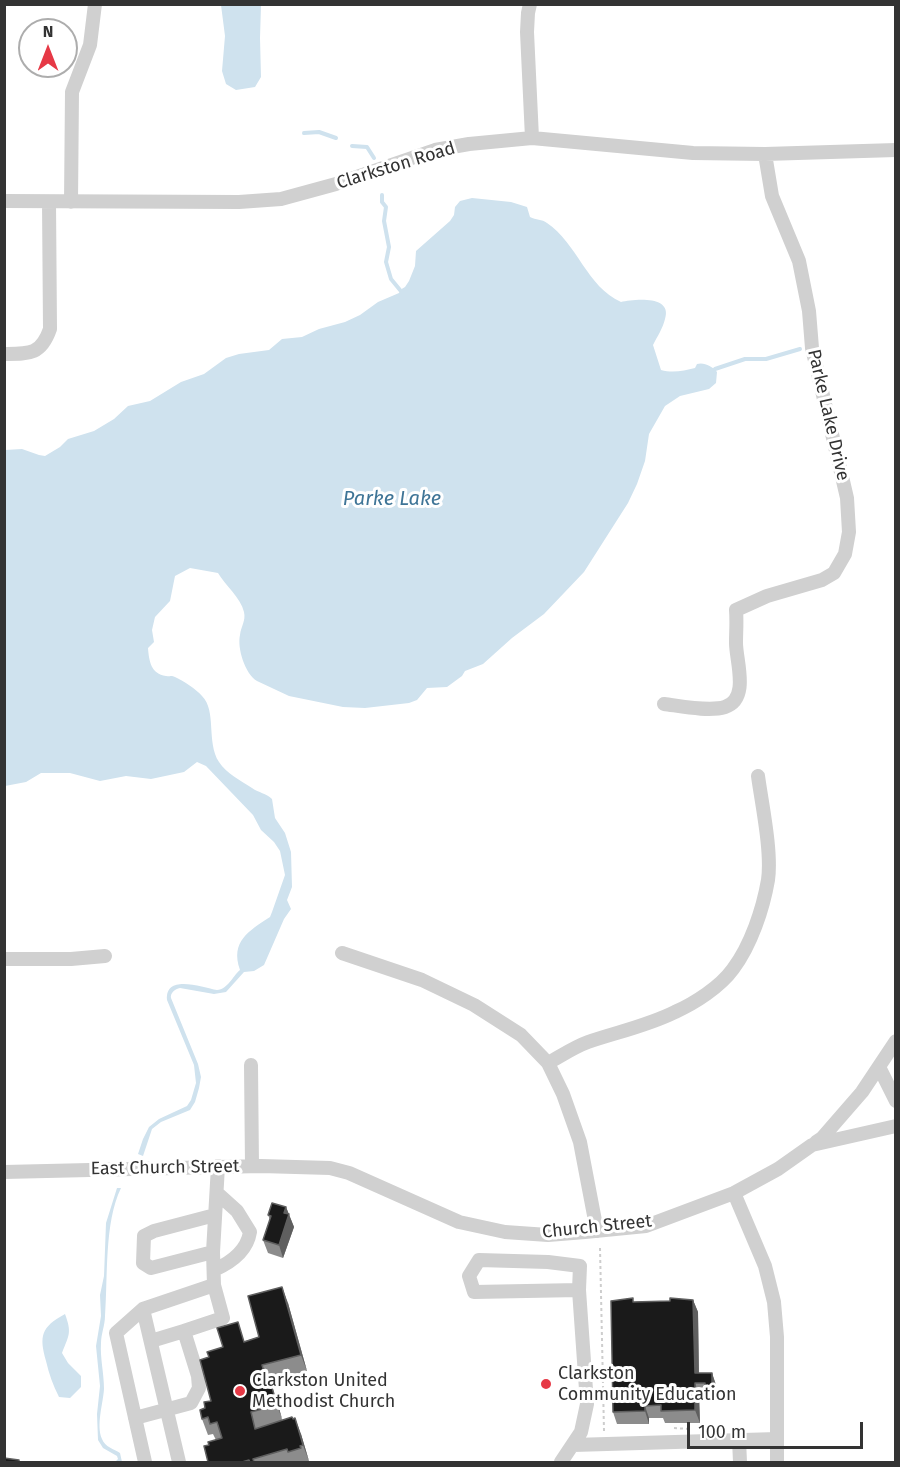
<!DOCTYPE html>
<html>
<head>
<meta charset="utf-8">
<style>
  body { margin:0 }
  #map { position:relative; width:900px; height:1467px; overflow:hidden; background:#fff; font-family:"Fira Sans",sans-serif }
  canvas { display:block }
  .frame { position:absolute; inset:0; border:6px solid #333; pointer-events:none }
  .north { position:absolute; left:18px; top:18px; width:60px; height:60px; box-sizing:border-box; background:#fff; border:2px solid #adadad; border-radius:50%; rotate:0deg; font-size:16px; font-weight:700; line-height:24px; text-align:center; color:#333 }
  .north::after { content:''; display:block; margin:auto; width:21px; height:27px; background:#e63946; clip-path:polygon(50% 0,100% 100%,50% 72%,0 100%) }
  .scale { position:absolute; left:687px; top:1422px; width:176px; height:27px; box-sizing:border-box; border:3px solid #333; border-top:0; padding-left:8px; font-size:18px; line-height:21px; white-space:nowrap; color:#333; -webkit-text-stroke:4px #fff; paint-order:stroke }
</style>
</head>
<body>
<div id="map">
<canvas width="900" height="1467"></canvas>
<div class="frame"></div>
<div class="north">N</div>
<div class="scale">100 m</div>
</div>
<script>
const ctx = document.querySelector('canvas').getContext('2d');
ctx.lineJoin = 'round';
function paint(path, color) { ctx.fillStyle = color; ctx.fill(path, 'evenodd'); }
function strokePath(path, color, width, dash) { ctx.strokeStyle = color; ctx.lineWidth = width; ctx.lineCap = dash ? 'butt' : 'round'; ctx.setLineDash(dash || []); ctx.stroke(path); }
function label(font, color, halo, rows, align = 'center') {
  ctx.font = font + ' "Fira Sans",sans-serif'; ctx.lineWidth = 6; ctx.setLineDash([]); ctx.textBaseline = 'middle'; ctx.strokeStyle = halo; ctx.fillStyle = color; for (const [text, x, y, turn = 0] of rows) {
    ctx.save(); ctx.translate(x, y); ctx.rotate((+turn || 0) * Math.PI / 180); ctx.textAlign = isNaN(turn) ? turn : align; if (halo) ctx.strokeText(text, 0, 0); ctx.fillText(text, 0, 0); ctx.restore();
  }
}
const water = new Path2D(`
  M221 5H261L260 38 261 77 255 87 236 90 226 84 222 71 225 36Z
  M472 198 511 202 527 207 530 217C536 220 542 219 547 223 577 243 587 287 621 302 634 299 673 295 665 319 663 328 657 337 653 345L661 370C672 373 684 371 695 368L697 364C704 362 712 366 717 372L716 383 709 389 680 396 665 406 649 434 645 461 637 484 628 503 584 572 544 614 512 638 483 664 465 671 462 676 447 687 427 688 417 700 409 703 365 708 343 707 289 696 257 681C245 674 237 648 240 635 241 626 246 621 244 612 241 598 225 585 218 573L190 568 175 576 170 601 155 617 152 630 154 642 148 648C149 661 151 674 166 676 172 677 170 675 175 677 184 681 196 689 202 696 217 711 206 742 219 762 226 773 241 781 252 788 259 793 266 793 272 799L275 818 285 833 291 852 292 887 287 900 291 909 284 919 264 965 254 971 244 972 226 992 214 994 180 988C175 989 170 993 171 998L198 1064 201 1077 199 1088 195 1102 190 1110 161 1122 152 1129 143 1156 138 1154 143 1139 149 1127 159 1119 187 1106 191 1100 196 1083 194 1065 167 1000C165 973 203 988 217 990 228 989 232 977 240 970 230 941 249 931 270 917L272 912 285 875 280 851 274 842 261 830 253 815 206 766 197 762 184 772 151 779 126 776 100 781 70 773H41L26 782 5 786V450L22 449 39 455 45 456 60 447 68 439 94 431 114 419 128 406 150 401 181 382 204 374 226 358 239 354 269 350 282 339 302 337 319 329 345 322 360 315 378 302 399 293 400 290 405 287 409 281 415 266 416 251 450 221 454 215 455 207 460 201Z
  M117 1188H121C104 1223 108 1277 105 1316 105 1325 101 1334 101 1343 100 1358 104 1373 104 1389 103 1404 96 1425 102 1439 105 1447 114 1449 120 1453L122 1462H115L118 1459 117 1456 103 1448 98 1440 97 1414 100 1386 96 1346 101 1316 100 1295 104 1276 106 1223Z
  M65 1314C72 1333 69 1335 62 1353L68 1363 81 1376V1387L70 1398 59 1397C53 1385 49 1374 46 1361 39 1336 41 1327 65 1314Z`);
const stream = new Path2D(`
  M304 133 319 132 336 138
  M352 146 367 147 374 158
  M382 195V202L386 207 384 221 389 247 386 262 391 279 400 290
  M715 369 745 359H766L800 349`);
const path = new Path2D(`
  M600 1248 604 1431
  M674 1428 689 1429`);
const minor = new Path2D(`
  M530 4 528 13 527 32 532 138
  M4 201 239 202 281 199 336 184 435 150 469 144 532 138 693 153 765 154 896 150
  M71 202 72 92 90 45 95 4
  M4 354C29 354 41 355 50 329L49 202
  M664 704C680 706 709 712 725 707 750 699 736 661 736 643 736 632 737 621 736 610L767 596 822 580 834 573 845 554 849 532 847 498 812 348 809 311 799 261 772 196 765 154
  M342 953 422 980 474 1005 521 1035 548 1063C561 1056 574 1047 588 1042 617 1032 647 1026 675 1012 695 1003 720 987 733 969 751 945 763 909 768 880 772 852 762 805 758 776
  M4 959H71L105 956
  M548 1063 563 1094 580 1142 597 1231
  M251 1065 252 1166
  M879 1067 896 1101
  M816 1142 822 1138 862 1092 896 1041
  M4 1172 261 1166 330 1168 349 1173 459 1222 505 1232 548 1235 585 1232 646 1226 734 1193 778 1169 812 1145 896 1126
  M734 1193 765 1266 774 1302 777 1337V1462
  M213 1252 151 1268 143 1263 144 1236 154 1231 215 1215
  M214 1270C230 1263 247 1251 250 1232L237 1211 217 1193
  M143 1309 179 1462
  M151 1341 184 1331
  M135 1418 191 1403 199 1388 198 1376 184 1331 223 1318 214 1285
  M739 1440 740 1462
  M573 1445 777 1439
  M145 1462 116 1333 143 1309 214 1285 213 1252 218 1166
  M561 1462 581 1432 587 1404 579 1290 580 1266 548 1262 479 1260 469 1276 474 1292 579 1290`);
const wall = new Path2D(`
  M286 1207 294 1227 283 1258 268 1253 263 1240 270 1220 268 1215Z
  M693 1300 698 1312 699 1373H712L716 1385V1399H710L708 1395H699L700 1423H665L663 1418H649V1424H617L613 1412 634 1302Z
  M288 1303 307 1371 268 1382 277 1401 282 1420 301 1434 309 1461 306 1462H208L209 1445 216 1440 213 1434 208 1435 202 1419 205 1408 211 1401 209 1357 245 1341 259 1337Z`);
const shadedWall = new Path2D(`
  M286 1207 294 1227 283 1258 279 1245 284 1213Z
  M282 1287 288 1303 307 1371 301 1355Z
  M693 1300 698 1312 699 1383 695 1373Z
  M712 1373 716 1385V1399L712 1386Z
  M695 1383 699 1395 700 1423 695 1410Z
  M271 1384 277 1401 283 1422 277 1405Z
  M645 1406 649 1418V1424L645 1411Z
  M295 1418 301 1434 309 1461 303 1445Z`);
const building = new Path2D(`
  M272 1203 286 1207 284 1213 289 1214 279 1245 263 1240 271 1216 268 1215Z
  M282 1287 301 1355 262 1365 268 1385 271 1384 277 1405 251 1412 255 1429 292 1417 293 1419 295 1418 303 1445 300 1446 301 1448 288 1452 287 1449 253 1459 254 1462H250L249 1460 242 1462H243H208L204 1446 209 1445 208 1442 222 1438 217 1422 210 1424 208 1417 202 1419 200 1410 205 1408 204 1402 211 1401 200 1360 209 1357 207 1352 223 1347 217 1328 238 1322 244 1342 259 1337 248 1296Z
  M633 1298V1302L670 1301V1298L693 1300 695 1373H712V1386H705V1383H695V1410L661 1411V1405L645 1406V1411L613 1412 611 1301Z
  M4 1458 19 1460V1462H4Z`);
const markers = [
  [546,1384,6,"#e63946"],
  [240,1391,6,"#e63946"]
];
const streetNames = [
  ["Clarkston Road",396,166,-17],
  ["Parke Lake Drive",828,415,77],
  ["East Church Street",165,1168,-1],
  ["Church Street",597,1227,-6]
];
const poiNames = [
  ["Clarkston",558,1374],
  ["Community Education",558,1395],
  ["Clarkston United",252,1381],
  ["Methodist Church",252,1402]
];
const waterNames = [
  ["Parke Lake",392,499]
];
paint(water, '#cfe2ee');
strokePath(stream, '#cfe2ee', 4);
strokePath(path, '#cdcdcd', 2, [3, 3]);
strokePath(minor, '#d0d0d0', 14);
paint(wall, '#8c8c8c');
paint(shadedWall, '#5f5f5f');
paint(building, '#1a1a1a');
strokePath(building, '#5f5f5f', 1.5);
for (const [x, y, r, color] of markers) { const dot = new Path2D(); dot.arc(x, y, r, 0, 2 * Math.PI); ctx.fillStyle = color; ctx.fill(dot); strokePath(dot, '#fff', 2); }
label('18px', '#333', '#fff', streetNames);
label('18px', '#333', '#fff', poiNames, 'left');
label('italic 20px', '#3f7597', '#fff', waterNames);
</script>
</body>
</html>
